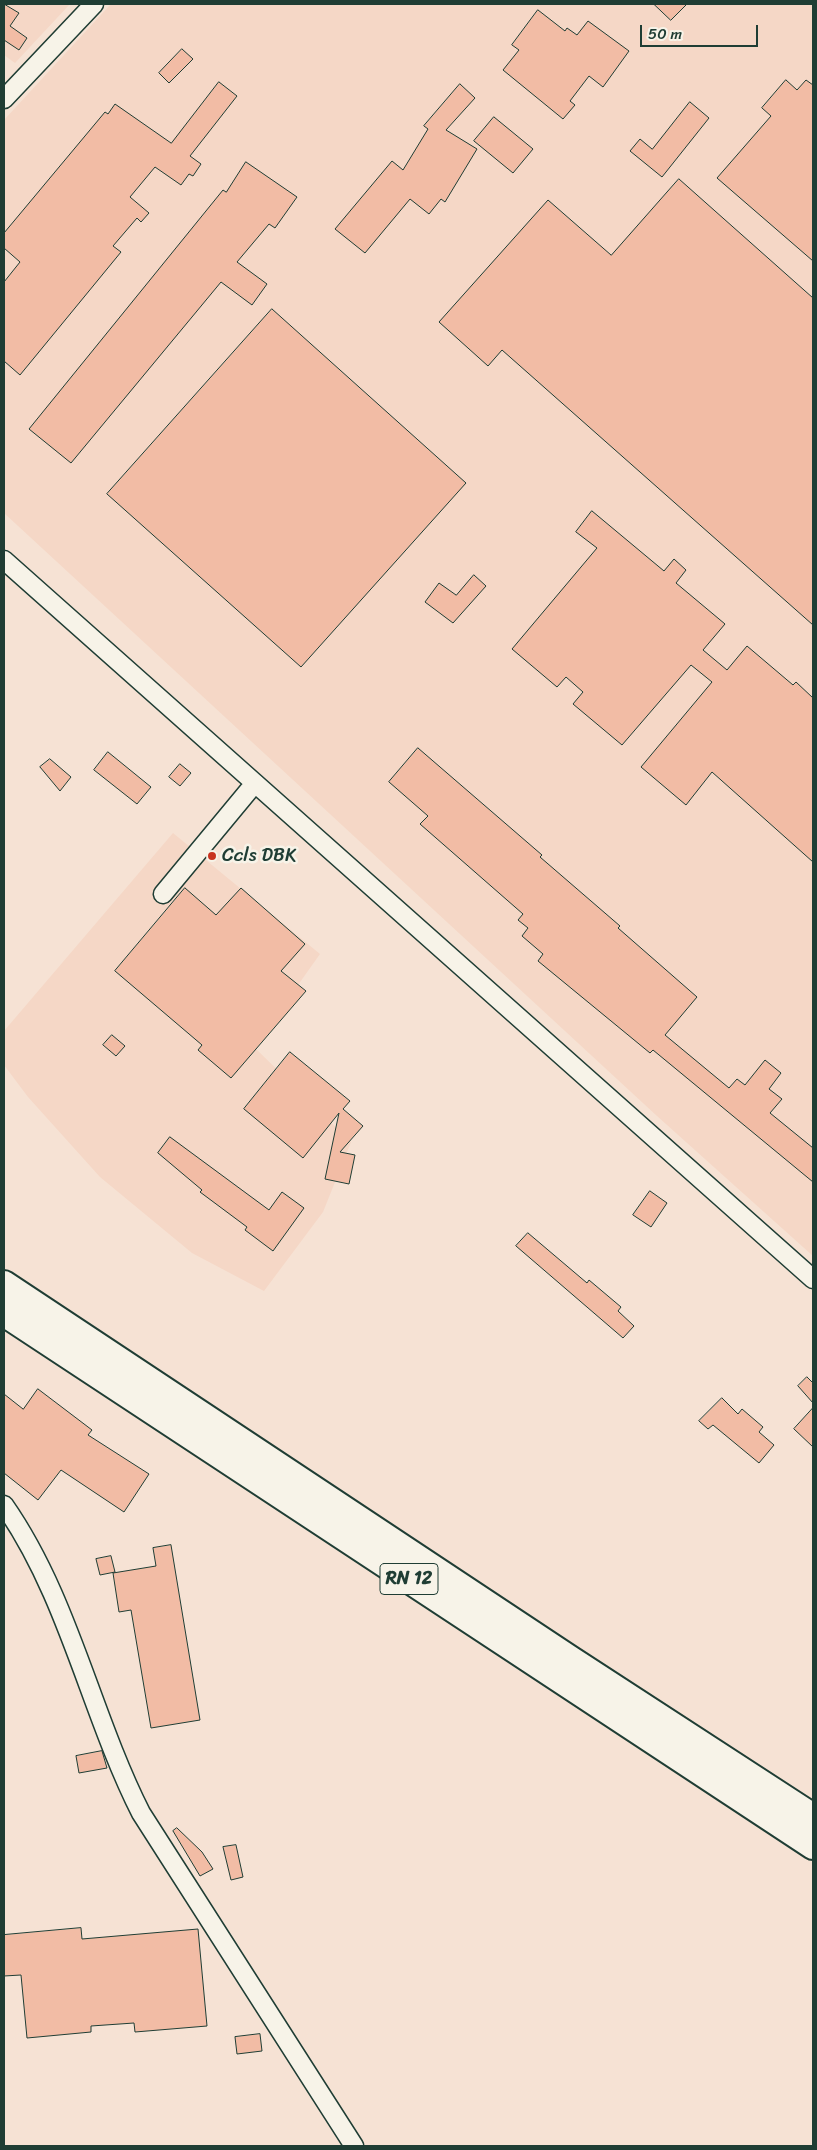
<!DOCTYPE html>
<html>
<head>
<meta charset="utf-8">
<style>
  body { margin:0 }
  #map { position:relative; width:817px; height:2150px; overflow:hidden; background:#f6e2d4; font-family:Sriracha,sans-serif }
  canvas { display:block }
  .frame { position:absolute; inset:0; border:5px solid #1f3d34; pointer-events:none }
  .scale { position:absolute; left:640px; top:25px; width:118px; height:22px; box-sizing:border-box; border:2px solid #1f3d34; border-top:0; padding-left:6px; font-size:15px; line-height:18px; white-space:nowrap; color:#1f3d34; -webkit-text-stroke:4px #f7f3e8; paint-order:stroke }
</style>
</head>
<body>
<div id="map">
<canvas width="817" height="2150"></canvas>
<div class="frame"></div>
<div class="scale">50 m</div>
</div>
<script>
const ctx = document.querySelector('canvas').getContext('2d');
ctx.lineJoin = 'round';
function paint(path, color) { ctx.fillStyle = color; ctx.fill(path, 'evenodd'); }
function strokePath(path, color, width, dash) { ctx.strokeStyle = color; ctx.lineWidth = width; ctx.lineCap = dash ? 'butt' : 'round'; ctx.setLineDash(dash || []); ctx.stroke(path); }
function label(font, color, halo, rows, align = 'center') {
  ctx.font = font + ' Sriracha,sans-serif'; ctx.lineWidth = 5; ctx.setLineDash([]); ctx.textBaseline = 'middle'; ctx.strokeStyle = halo; ctx.fillStyle = color; for (const [text, x, y, turn = 0] of rows) {
    ctx.save(); ctx.translate(x, y); ctx.rotate((+turn || 0) * Math.PI / 180); ctx.textAlign = isNaN(turn) ? turn : align; if (halo) ctx.strokeText(text, 0, 0); ctx.fillText(text, 0, 0); ctx.restore();
  }
}
const built = new Path2D(`
  M4 4H70L15 63 4 55Z
  M111 4H813V1256L657 1116 4 513V120Z
  M173 833 320 954 254 1047 351 1142 323 1212 264 1291 192 1253 100 1177 28 1097 4 1065V1031Z`);
const building = new Path2D(`
  M4 4 19 13 10 26 27 38 19 50 4 40Z
  M654 4H687L671 20Z
  M538 10 565 31 567 28 577 35 588 21 629 51 603 87 589 76 570 101 575 105 563 119 503 70 519 50 512 45Z
  M182 49 193 59 169 83 159 73Z
  M786 80 797 90 806 80 813 85V261L717 178 771 116 762 108Z
  M219 82 237 96 190 156 201 164 193 176 189 174 181 185 155 167 130 197 149 213 141 222 137 218 113 246 121 252 20 375 4 361V282L20 262 4 248V233L105 112 108 114 115 104 171 143Z
  M460 84 475 98 446 130 477 149 445 202 441 199 429 214 410 199 365 253 335 229 392 161 403 170 428 129 424 126Z
  M690 102 709 118 662 177 630 151 640 139 652 149Z
  M494 117 533 149 513 173 474 141Z
  M246 162 297 197 275 228 269 224 237 262 267 284 252 305 221 282 71 463 29 429 223 190 226 192Z
  M679 179 813 298V625L502 350 488 366 439 322 548 200 611 255Z
  M272 309 466 483 301 667 107 494Z
  M592 511 664 571 674 559 686 570 676 583 725 624 703 650 727 670 747 646 793 685 796 682 813 698V862L712 772 686 805 641 767 712 682 691 665 622 745 573 704 583 692 566 677 557 687 512 649 597 548 576 532Z
  M474 575 486 586 453 623 425 602 439 583 456 595Z
  M418 748 542 855 540 857 620 926 618 928 697 997 665 1035 729 1088 737 1079 745 1085 765 1060 781 1073 769 1089 782 1099 770 1113 813 1148V1182L653 1050 650 1053 538 961 543 954 522 936 528 928 518 920 523 914 420 824 428 816 389 782Z
  M108 752 151 787 137 804 94 770Z
  M50 759 71 777 60 791 40 767Z
  M180 764 191 773 180 786 169 777Z
  M185 888 216 915 241 888 305 944 281 971 306 991 231 1078 198 1050 202 1045 115 971Z
  M112 1035 125 1046 116 1056 103 1045Z
  M290 1052 350 1101 343 1109 363 1126 340 1152 355 1155 349 1184 325 1179 339 1113 303 1158 244 1109Z
  M170 1137 269 1210 282 1192 304 1208 273 1251 245 1230 247 1227 200 1192 202 1190 158 1153Z
  M650 1191 667 1203 651 1227 633 1215Z
  M528 1233 587 1283 589 1280 621 1307 618 1311 634 1326 623 1338 516 1246Z
  M807 1377 813 1383V1403L798 1386Z
  M38 1389 92 1430 88 1435 149 1474 124 1512 61 1470 38 1500 4 1473V1394L23 1409Z
  M722 1398 738 1414 742 1409 763 1427 759 1432 774 1445 759 1463 713 1425 708 1429 699 1421Z
  M813 1408V1447L794 1429Z
  M171 1545 200 1720 151 1728 131 1610 119 1612 113 1573 156 1566 153 1548Z
  M111 1556 115 1572 100 1575 96 1559Z
  M102 1751 107 1768 79 1773 76 1756Z
  M177 1828 202 1852 213 1869 200 1876 173 1831Z
  M236 1845 243 1877 231 1880 223 1847Z
  M81 1928 82 1939 198 1929 207 2026 135 2032 134 2023 91 2026V2032L27 2038 21 1975 4 1976V1935Z
  M260 2034 262 2051 237 2054 235 2037Z`);
const minor = new Path2D(`
  M4 99 94 4
  M4 560 813 1279
  M163 894 255 783
  M4 1505C69 1598 90 1712 141 1813L354 2146`);
const highway = new Path2D(`
  M4 1284 570 1659 813 1817
  M4 1313 813 1846`);
const markers = [
  [212,856,5,"#c8321e"]
];
const shields = [
  [409,1579,58]
];
const shieldNames = [
  ["RN 12",409,1579]
];
const poiNames = [
  ["Ccls DBK",222,856]
];
paint(built, '#f5d7c6');
paint(building, '#f2bca5');
strokePath(building, '#1f3d34', 1);
strokePath(minor, '#1f3d34', 21);
strokePath(highway, '#1f3d34', 30);
strokePath(minor, '#f7f3e8', 18);
strokePath(highway, '#f7f3e8', 26);
for (const [x, y, r, color] of markers) { const dot = new Path2D(); dot.arc(x, y, r, 0, 2 * Math.PI); ctx.fillStyle = color; ctx.fill(dot); strokePath(dot, '#f7f3e8', 2); }
for (const [x, y, w] of shields) { const box = new Path2D(); box.roundRect(x - w / 2, y - 15.5, w, 31, 4); ctx.fillStyle = '#f7f3e8'; ctx.fill(box); strokePath(box, '#1f3d34', 1); }
label('bold 18px', '#1f3d34', null, shieldNames);
label('19px', '#1f3d34', '#f7f3e8', poiNames, 'left');
</script>
</body>
</html>
